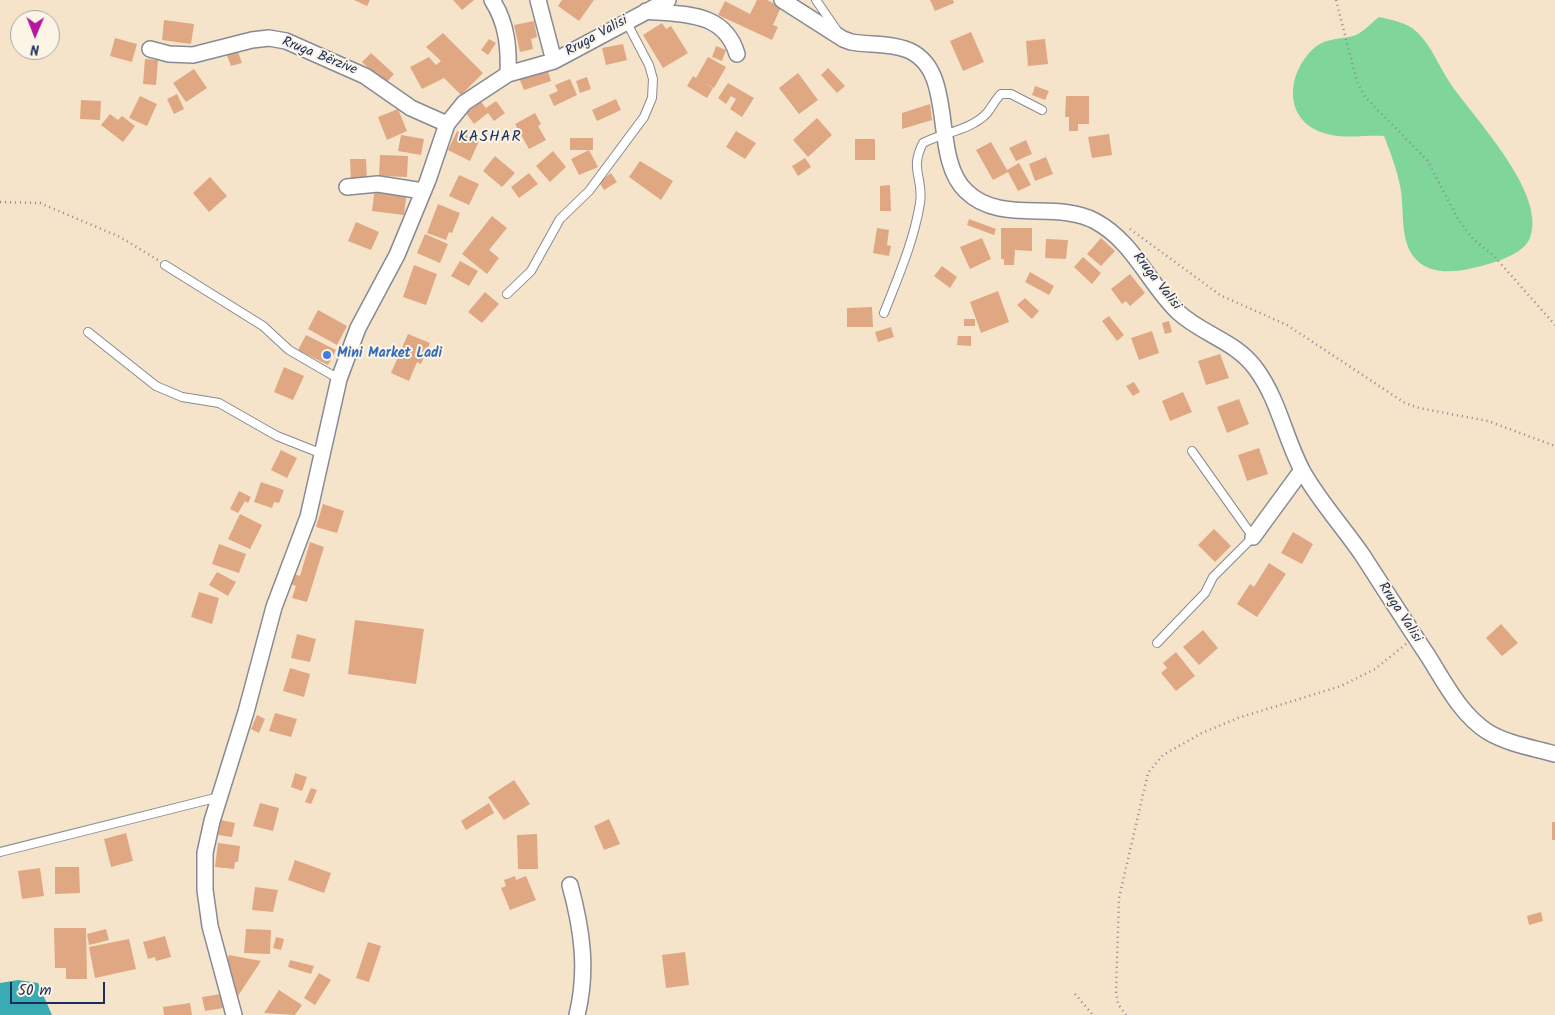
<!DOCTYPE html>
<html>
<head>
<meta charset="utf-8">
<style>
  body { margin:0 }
  #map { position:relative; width:1555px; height:1015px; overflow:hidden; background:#f5e4ca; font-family:Kalam,sans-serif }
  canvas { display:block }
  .north { position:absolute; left:10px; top:10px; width:50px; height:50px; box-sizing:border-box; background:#fcf5e5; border:1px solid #a2a6af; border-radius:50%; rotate:181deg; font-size:14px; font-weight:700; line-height:20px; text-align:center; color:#1b2f5e }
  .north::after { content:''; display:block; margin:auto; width:18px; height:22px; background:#b5179e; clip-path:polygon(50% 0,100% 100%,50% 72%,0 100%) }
  .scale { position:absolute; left:10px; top:982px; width:95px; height:22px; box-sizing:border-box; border:2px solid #1b2f5e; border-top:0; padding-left:6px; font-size:15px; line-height:18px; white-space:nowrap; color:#1b2f5e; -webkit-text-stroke:4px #fcf5e5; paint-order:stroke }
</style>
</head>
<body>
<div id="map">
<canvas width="1555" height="1015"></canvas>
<div class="north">N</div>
<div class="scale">50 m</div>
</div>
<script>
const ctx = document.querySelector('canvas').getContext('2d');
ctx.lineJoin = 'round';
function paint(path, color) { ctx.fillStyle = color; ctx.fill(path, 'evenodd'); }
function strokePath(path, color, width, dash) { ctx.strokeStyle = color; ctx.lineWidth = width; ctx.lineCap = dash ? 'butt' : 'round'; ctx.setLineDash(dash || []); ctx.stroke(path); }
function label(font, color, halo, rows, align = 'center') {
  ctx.font = font + ' Kalam,sans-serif'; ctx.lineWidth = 4; ctx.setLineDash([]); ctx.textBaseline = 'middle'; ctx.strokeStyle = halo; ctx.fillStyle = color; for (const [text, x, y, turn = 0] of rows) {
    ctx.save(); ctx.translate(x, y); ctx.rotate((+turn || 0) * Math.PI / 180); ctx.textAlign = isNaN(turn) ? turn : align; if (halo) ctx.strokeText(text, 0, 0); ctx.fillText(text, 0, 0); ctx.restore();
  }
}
const green = new Path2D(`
  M1379 17C1392 20 1406 22 1417 32 1432 46 1440 69 1452 86 1476 120 1547 194 1530 238 1522 258 1482 266 1464 270 1445 273 1425 272 1413 256 1399 236 1405 208 1400 186 1397 169 1390 152 1384 136 1366 135 1344 139 1327 134 1284 123 1285 77 1312 50 1328 34 1348 42 1361 32 1367 28 1372 22 1379 17Z`);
const water = new Path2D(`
  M18 980 38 983 52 1015H0V983Z`);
const building = new Path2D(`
  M354 0H370L367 6Z
  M453 0H474L462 10Z
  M562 0H594L579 21 558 6Z
  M757 0H767L781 7 773 25 778 27 772 40 718 15 725 1 750 14Z
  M930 0H953L954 3 935 11Z
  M164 20 194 24 191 44 162 40Z
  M534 21 537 37 531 39 533 49 520 52 514 25Z
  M662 23 666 29 671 26 688 53 663 68 643 35Z
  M971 32 984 62 963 71 950 41Z
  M443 33 483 73 461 95 444 78 422 89 410 67 429 57 436 65 441 61 426 47Z
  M115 38 137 44 132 62 110 56Z
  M489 39 496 43 488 55 481 50Z
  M1045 39 1048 64 1028 66 1026 41Z
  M623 44 627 60 606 65 602 48Z
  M716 46 726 50 722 61 712 57Z
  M237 49 242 63 231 66 226 53Z
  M371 53 394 74 385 84 362 62Z
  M708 57 726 67 714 88 703 82 713 88 707 98 687 86 693 76 696 78Z
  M145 59 158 60 156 85 143 84Z
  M547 68 551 81 524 90 519 78Z
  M828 68 845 86 837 93 821 75Z
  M194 69 207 88 186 102 173 83Z
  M798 73 818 100 799 114 779 88Z
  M587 77 591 89 580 93 576 81Z
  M570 79 577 95 554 106 549 95 558 91 555 85Z
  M728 83 754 98 742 117 730 109 736 99 731 96 726 104 718 98Z
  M1035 86 1049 91 1045 100 1032 95Z
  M177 94 184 109 174 114 167 99Z
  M140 96 157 104 147 126 129 118Z
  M1066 96H1089V124H1078V131H1069V117H1065Z
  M616 99 621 110 597 121 592 110Z
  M81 100 101 101 100 120 80 119Z
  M496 101 505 113 494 121 488 113 474 124 466 113 481 102 486 108Z
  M930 104 932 120 902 129V113Z
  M398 109 407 131 387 140 378 117Z
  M535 113 541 124 538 126 546 140 529 149 515 124Z
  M110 114 118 120 122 116 135 126 123 142 101 125Z
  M817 118 832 135 808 157 793 140Z
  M457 131 479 141 470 161 448 150Z
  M736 131 756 143 745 159 726 147Z
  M1109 134 1112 155 1092 158 1088 137Z
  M401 135 424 139 421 155 398 151Z
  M570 138H593V150H570Z
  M855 139H875V160H855Z
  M1026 140 1032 154 1016 161 1009 148Z
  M991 142 1007 170 1019 163 1031 185 1018 191 1008 172 993 180 976 150Z
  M589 150 598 167 579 175 571 159Z
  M553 151 566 167 550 182 536 166Z
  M380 155 408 156 407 177 379 176Z
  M495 156 515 173 502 187 483 171Z
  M1046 157 1053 174 1035 181 1029 164Z
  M805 158 811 167 798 176 792 166Z
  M350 159H366L367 181 351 182Z
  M640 161 673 181 661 200 629 177Z
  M529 173 538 184 519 198 511 187Z
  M611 173 617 182 604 190 599 182Z
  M459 175 479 184 469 205 449 196Z
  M210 177 227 196 209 212 193 193Z
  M890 185 891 211H880V186Z
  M375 186 407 190 404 215 372 211Z
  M438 204 460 213 452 233 449 232 446 240 427 233Z
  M492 216 507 228 489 250 499 258 487 274 462 254Z
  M969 219 996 229 994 235 967 225Z
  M356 222 379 232 371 250 348 241Z
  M877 228 889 230 887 245 891 246 889 256 873 253Z
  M1001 228H1032V251L1015 250 1014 265H1004V259H1001Z
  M425 234 448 244 440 263 417 253Z
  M982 238 991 259 970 269 960 247Z
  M1101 238 1115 251 1101 266 1087 254Z
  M1046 239 1068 240 1066 259 1045 258Z
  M1083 257 1101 273 1092 284 1074 267Z
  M460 261 478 271 469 286 451 276Z
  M414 265 437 274 426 305 403 297Z
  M942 266 957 277 950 288 934 276Z
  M1030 272 1054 286 1049 295 1025 282Z
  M1130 274 1145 293 1130 306 1126 301 1122 304 1111 289Z
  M998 291 1009 322 981 333 970 302Z
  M485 292 499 304 482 323 468 312Z
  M1025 298 1039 311 1032 319 1017 305Z
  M872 307 873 327H847V308Z
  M318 310 347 326 337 345 308 329Z
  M1109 316 1124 335 1117 341 1102 321Z
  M964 319H975V326H964Z
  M1169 321 1172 332 1165 334 1162 323Z
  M891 327 894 337 878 342 875 332Z
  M1152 331 1159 353 1139 360 1131 338Z
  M408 334 430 343 421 364 417 362 409 381 391 373Z
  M306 335 336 350 328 365 298 350Z
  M958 336H971V346L957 345Z
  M1220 354 1229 378 1206 385 1198 361Z
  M284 367 304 376 293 400 274 392Z
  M1134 382 1140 392 1133 396 1126 386Z
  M1183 392 1192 412 1170 421 1162 401Z
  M1239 399 1249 424 1227 433 1217 407Z
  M1259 448 1268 474 1247 481 1238 455Z
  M281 450 297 458 287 478 271 470Z
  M261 482 284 490 279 503 274 502 272 508 254 502Z
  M239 491 251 497 248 503 245 501 238 513 230 509Z
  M323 504 344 511 337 533 316 527Z
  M240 514 262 525 250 549 228 539Z
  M1214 529 1231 546 1215 562 1198 545Z
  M1293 532 1313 544 1302 564 1281 553Z
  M310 542 324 547 307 602 292 598 296 586 291 584 294 574 300 576Z
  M219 544 246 554 239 573 212 564Z
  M1269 563 1286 574 1257 617 1237 604 1250 584 1254 587Z
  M217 572 236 582 228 596 209 585Z
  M199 592 219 598 212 624 191 617Z
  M355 620 424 629 416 684 348 674Z
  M1501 624 1518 643 1502 656 1486 638Z
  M1203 630 1218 648 1199 665 1183 647Z
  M297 634 316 639 310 662 291 658Z
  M1176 652 1195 676 1176 691 1161 673 1167 668 1163 663Z
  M290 668 310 674 304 697 283 691Z
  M275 713 297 719 291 737 269 731Z
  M257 715 265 719 259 733 251 729Z
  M295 773 307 777 302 791 291 787Z
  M514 780 530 804 504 820 488 797Z
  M311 788 317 790 311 804 305 802Z
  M260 803 279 808 273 831 253 826Z
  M489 803 494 813 466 830 461 821Z
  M609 819 620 844 604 850 594 826Z
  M221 820 235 823 232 837 218 835Z
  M1552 822H1555V840H1552Z
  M126 833 133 861 111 867 104 839Z
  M537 834 538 869H518L517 835Z
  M218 843 240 846 238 862H235L234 869 215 867Z
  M295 860 331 873 324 893 288 880Z
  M55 867H79L80 893 55 894Z
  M40 868 44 896 22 899 18 871Z
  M515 876 516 880 526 876 536 900 510 910 501 888 506 886 504 880Z
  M255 887 278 890 273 912 252 910Z
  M1541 912 1543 921 1529 925 1527 916Z
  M54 928H86L87 979H66V968H55Z
  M106 929 109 940 89 945 87 934Z
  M246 929 271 930 270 954 244 953Z
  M165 936 171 957 156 961 155 957 148 959 143 942Z
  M276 937 284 939 281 950 273 948Z
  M129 939 136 969 95 978 89 947Z
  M368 942 381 946 369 982 356 978Z
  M685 952 689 985 666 988 662 955Z
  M229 955 261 961 236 999 224 969Z
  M290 960 314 966 311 974 288 967Z
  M319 973 331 980 315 1005 304 998Z
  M279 990 302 1005 295 1015 264 1013Z
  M221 994 223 1008 205 1011 202 997Z
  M190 1003 192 1015H164L163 1007Z`);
const path = new Path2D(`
  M1336 0 1357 82 1365 97 1427 160 1458 219 1473 239 1494 256 1555 325
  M0 202 40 203 120 237 158 260
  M1130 229 1220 295 1287 325 1405 403 1419 408 1488 421 1555 446
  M1075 994 1093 1015
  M1126 1015 1118 1004 1116 991 1119 898 1148 773 1163 755 1202 733 1238 718 1341 686 1375 669 1406 644`);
const service = new Path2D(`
  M816 0 836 29
  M165 265 263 326 289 350 339 379
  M507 294 531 271 560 219 589 191 644 117 652 98 653 79 649 65 626 21
  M884 313C898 277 914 241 920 203 924 178 909 170 923 143 944 132 970 131 987 113 992 107 995 100 1001 94H1011L1042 110
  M88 332 156 386 182 397 219 403 277 436 320 453
  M1157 643 1205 593 1213 577 1253 537 1192 451
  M0 852 219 797`);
const minor = new Path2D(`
  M492 0C507 23 509 48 508 74
  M538 0 554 61
  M782 0 843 39 851 42C868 45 888 43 905 49 959 67 929 156 966 191 1000 225 1056 200 1095 221 1134 242 1148 283 1178 312 1203 335 1236 341 1256 369 1279 400 1285 439 1303 472 1320 502 1344 528 1363 556 1385 590 1406 623 1428 656 1445 683 1461 715 1488 732 1508 744 1534 748 1555 754
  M646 11C684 15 724 11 737 54
  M150 49 169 54 193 55 252 40 269 38 286 41 365 76 411 108 447 124
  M347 187 378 184 423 191
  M1253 537 1302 470
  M570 885C582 929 588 970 577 1015
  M234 1015 210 926 205 890V853L212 821 246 712 274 607 308 517 339 379 358 328 397 255 428 180 447 124 464 103 508 74 554 61 668 0`);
const markers = [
  [327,355,5,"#3f7fe0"]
];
const streetNames = [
  ["Rruga Valisi",597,37,-29],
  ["Rruga Bërzive",319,57,22],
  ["Rruga Valisi",1156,282,52],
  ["Rruga Valisi",1399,613,57]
];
const shopNames = [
  ["Mini Market Ladi",337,355]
];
const quarterNames = [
  ["KASHAR",490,138]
];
paint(green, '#80d69a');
paint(water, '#39abb3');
paint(building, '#e0a783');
strokePath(service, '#888a94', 10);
strokePath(minor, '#888a94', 18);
strokePath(path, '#888a94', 2.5, [1, 4]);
strokePath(service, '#fff', 8);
strokePath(minor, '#fff', 15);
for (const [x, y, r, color] of markers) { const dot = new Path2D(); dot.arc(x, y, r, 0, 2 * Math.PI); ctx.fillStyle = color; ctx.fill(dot); strokePath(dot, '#fcf5e5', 2); }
label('14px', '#1b2f5e', '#fcf5e5', streetNames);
label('bold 14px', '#366cbe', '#fcf5e5', shopNames, 'left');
ctx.letterSpacing = '1px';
label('16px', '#1b2f5e', '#fcf5e5', quarterNames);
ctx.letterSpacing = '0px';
</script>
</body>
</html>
